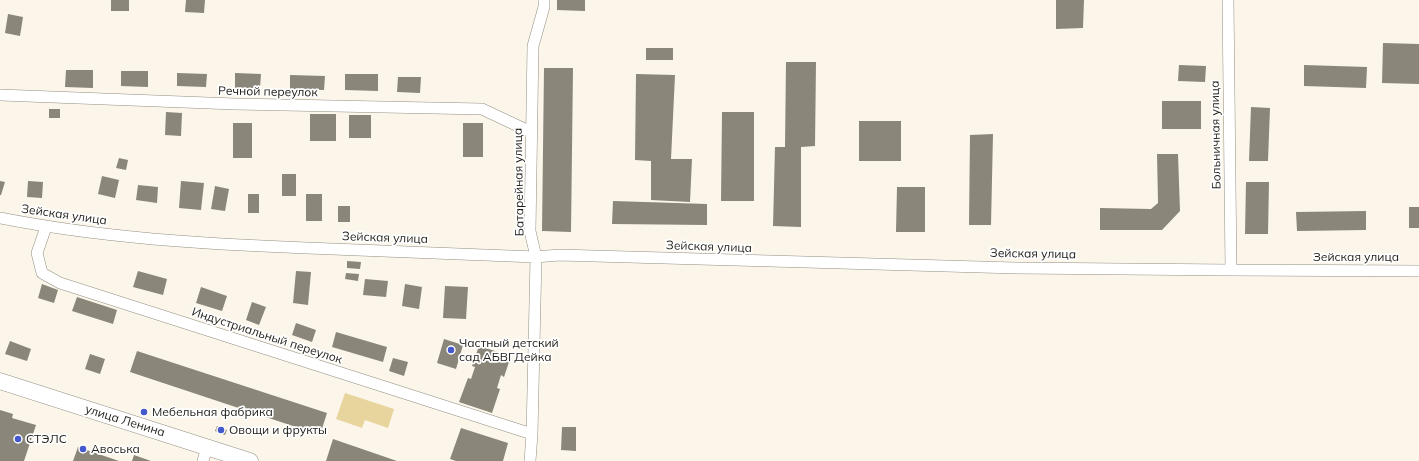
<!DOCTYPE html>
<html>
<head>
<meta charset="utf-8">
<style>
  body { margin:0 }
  canvas { display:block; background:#fbf6e9 }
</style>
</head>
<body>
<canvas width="1419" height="461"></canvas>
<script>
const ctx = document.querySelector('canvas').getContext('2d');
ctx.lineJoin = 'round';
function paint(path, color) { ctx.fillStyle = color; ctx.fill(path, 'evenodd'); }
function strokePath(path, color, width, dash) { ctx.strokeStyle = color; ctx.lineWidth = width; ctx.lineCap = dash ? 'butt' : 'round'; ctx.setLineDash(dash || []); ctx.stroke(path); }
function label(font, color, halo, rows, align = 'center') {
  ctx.font = font + ' Mulish,sans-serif'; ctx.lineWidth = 3.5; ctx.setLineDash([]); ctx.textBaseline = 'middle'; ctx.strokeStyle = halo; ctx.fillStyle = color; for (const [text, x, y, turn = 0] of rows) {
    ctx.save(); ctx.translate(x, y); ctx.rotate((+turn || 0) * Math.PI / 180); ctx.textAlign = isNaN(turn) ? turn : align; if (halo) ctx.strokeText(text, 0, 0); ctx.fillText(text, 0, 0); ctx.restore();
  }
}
const green = new Path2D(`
  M345 393 394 409 388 428 365 420 362 428 336 419Z`);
const building = new Path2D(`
  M111 0H129V11H111Z
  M186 0H205L204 13 185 12Z
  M557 0H585V11L557 10Z
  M1056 0H1084L1083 28 1056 29Z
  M8 14 23 17 20 36 5 33Z
  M1383 43 1419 44V84L1382 83Z
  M646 48H673V60H646Z
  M786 62H816L815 146 801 147V227L773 226 775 147H785Z
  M1179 65 1206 66 1205 82 1178 81Z
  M1304 65 1367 67 1366 88 1304 86Z
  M544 68H573L571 232 542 231Z
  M66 70H93V88L65 87Z
  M121 71H148V87L121 86Z
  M177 73 207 74 206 87 177 86Z
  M235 73 261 74 260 88H235Z
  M345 74H378V91L345 90Z
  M636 74 675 75 671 159H692L690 202 651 200V161L635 160Z
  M290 75 325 76 324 90 290 89Z
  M398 77H421L420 93 397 92Z
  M1162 101H1201V129H1162Z
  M1251 107 1270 108 1268 161H1249Z
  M49 109H60V118H49Z
  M166 112 182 113 181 136 165 135Z
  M722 112H754V201H721Z
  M310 114H336V141H310Z
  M349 115H371V138H349Z
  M859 121H901V161H859Z
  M233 123H252V158H233Z
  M463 123H483V157H463Z
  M993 134 991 225H969L970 135Z
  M1157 154H1178L1180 211 1162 230H1100V208L1151 209 1158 203Z
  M119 158 128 160 126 170 116 168Z
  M282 174H296V196H282Z
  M102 176 119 180 115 198 98 194Z
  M0 181 5 182 1 195H0Z
  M28 181 43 182 42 198 27 197Z
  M181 181 204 183 201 210 179 208Z
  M1246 182H1269L1268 234H1245Z
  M138 185 158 187 157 203 136 200Z
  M215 186 229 189 225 211 211 209Z
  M897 187H925V232H896Z
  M248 194H259V213H248Z
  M306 194H322V221H306Z
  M613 201 707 204V225L612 224Z
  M338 206H350V222H338Z
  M1409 207H1419V228H1409Z
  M1366 211V230L1297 231 1296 212Z
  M347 261 361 262 360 269 347 268Z
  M138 271 167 279 163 295 133 287Z
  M296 271 311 272 308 305 293 303Z
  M346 273 359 274 358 281 345 279Z
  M365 279 388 281 386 297 363 295Z
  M42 284 58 290 54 303 38 298Z
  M405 284 422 287 419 309 402 306Z
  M445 286 468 287 466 319 443 318Z
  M201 287 227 296 222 311 196 303Z
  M77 297 117 310 113 324 72 311Z
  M252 302 266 307 259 325 246 320Z
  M296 323 316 330 312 342 292 335Z
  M336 332 387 347 383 362 332 347Z
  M444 339 463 345 456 369 437 363Z
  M10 341 31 349 27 361 5 354Z
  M479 346 511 356 504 377 501 375 497 388 500 389 492 413 459 402 468 378 471 379 475 367 472 366Z
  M137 351 327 413 320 435 130 372Z
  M90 354 105 359 100 374 85 369Z
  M393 358 408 362 404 376 389 371Z
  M0 410 13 414 12 418 36 425 24 461H0Z
  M217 426 227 430 225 435 215 431Z
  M562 427H576V451L561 450Z
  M461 428 508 443 503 461H456L450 459Z
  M333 439 397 461H326Z
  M78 447 119 461H73Z
  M134 455 151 461H132Z`);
const street = new Path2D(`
  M1228 0 1231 270
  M0 95 235 104 482 109 531 132
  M0 218C101 238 204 244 307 248 375 251 443 253 510 256L536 257 559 255 1016 268 1231 270 1419 271
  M46 227 37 253 42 273 60 283 532 434
  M203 461 207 447
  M530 461 532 434 536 257 530 231 533 46 544 7V0`);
const secondary = new Path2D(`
  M0 381 250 461`);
const markers = [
  [451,350,4,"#4358cc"],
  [144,412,4,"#4358cc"],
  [221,430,4,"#4358cc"],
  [18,439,4,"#4358cc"],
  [83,449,4,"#4358cc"]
];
const streetNames = [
  ["Речной переулок",268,92,1],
  ["Больничная улица",1216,135,-91],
  ["Батарейная улица",519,182,-91],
  ["Зейская улица",64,215,8],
  ["Зейская улица",385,238,2],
  ["Зейская улица",709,247,2],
  ["Зейская улица",1033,254,1],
  ["Зейская улица",1356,257],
  ["Индустриальный переулок",267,336,18],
  ["улица Ленина",125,421,17]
];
const poiNames = [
  ["Частный детский",459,343],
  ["сад АБВГДейка",459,357],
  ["Мебельная фабрика",152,412],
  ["Овощи и фрукты",229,430],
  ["СТЭЛС",26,439],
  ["Авоська",91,449]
];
paint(green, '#e8d49d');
paint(building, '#8a867a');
strokePath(street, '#948f84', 12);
strokePath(secondary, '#948f84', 17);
strokePath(street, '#fff', 11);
strokePath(secondary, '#fff', 16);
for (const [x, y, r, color] of markers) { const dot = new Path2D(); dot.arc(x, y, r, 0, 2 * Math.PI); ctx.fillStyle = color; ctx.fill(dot); strokePath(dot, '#fff', 1.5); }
label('12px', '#1d1c17', '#fff', streetNames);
label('12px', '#1d1c17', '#fff', poiNames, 'left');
</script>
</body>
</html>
